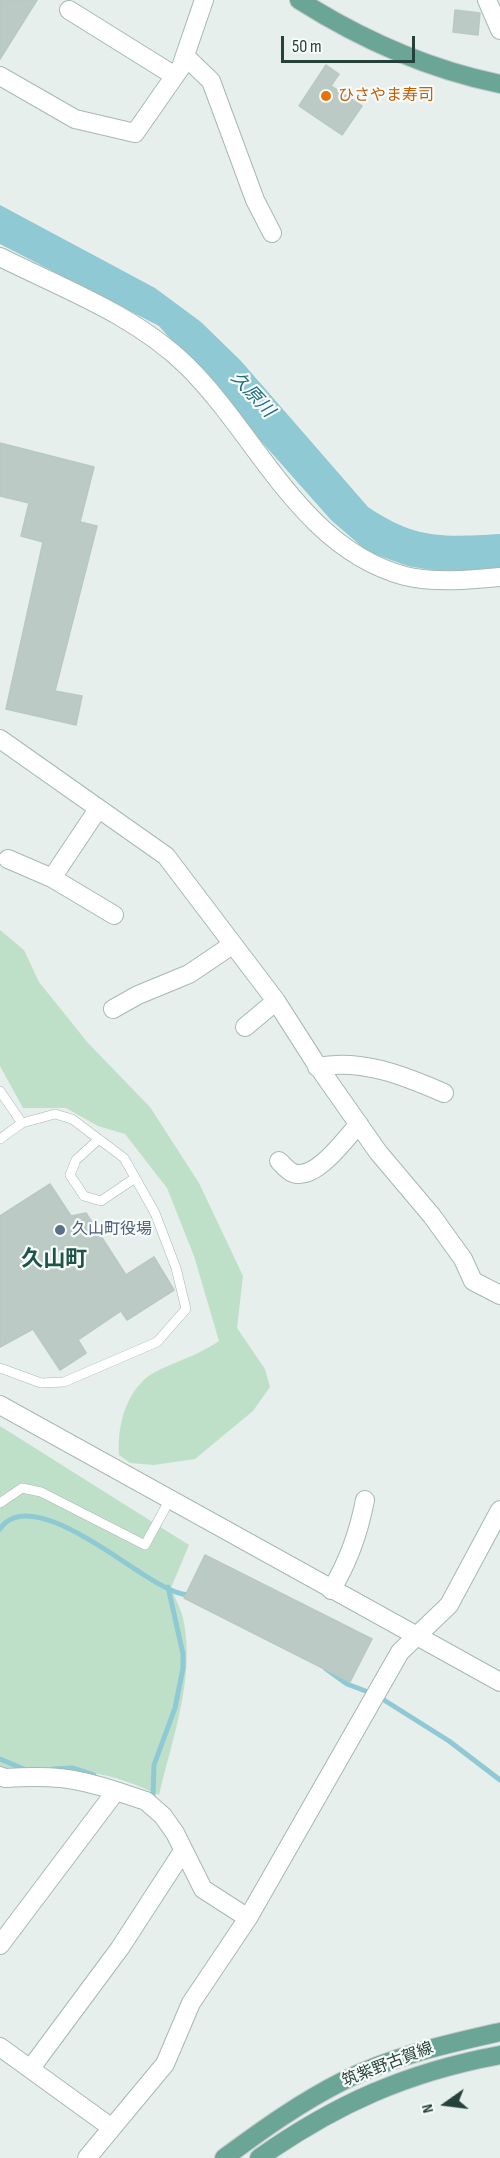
<!DOCTYPE html>
<html>
<head>
<meta charset="utf-8">
<style>
  body { margin:0 }
  #map { position:relative; width:500px; height:2158px; overflow:hidden; background:#e6efeb; font-family:"Sofia Sans Condensed",sans-serif }
  canvas { display:block }
  .north { position:absolute; left:416px; top:2074px; width:60px; height:60px; -webkit-text-stroke:4px #f7fbf9; paint-order:stroke; rotate:256deg; font-size:16px; font-weight:700; line-height:24px; text-align:center; color:#24423a }
  .north::after { content:''; display:block; margin:auto; width:21px; height:27px; background:#24423a; clip-path:polygon(50% 0,100% 100%,50% 72%,0 100%) }
  .scale { position:absolute; left:281px; top:36px; width:134px; height:27px; box-sizing:border-box; border:3px solid #24423a; border-top:0; padding-left:8px; font-size:18px; line-height:21px; white-space:nowrap; color:#24423a; -webkit-text-stroke:4px #f7fbf9; paint-order:stroke }
</style>
</head>
<body>
<div id="map">
<canvas width="500" height="2158"></canvas>
<div class="north">N</div>
<div class="scale">50 m</div>
</div>
<script>
const ctx = document.querySelector('canvas').getContext('2d');
ctx.lineJoin = 'round';
function paint(path, color) { ctx.fillStyle = color; ctx.fill(path, 'evenodd'); }
function strokePath(path, color, width, dash) { ctx.strokeStyle = color; ctx.lineWidth = width; ctx.lineCap = dash ? 'butt' : 'round'; ctx.setLineDash(dash || []); ctx.stroke(path); }
function label(font, color, halo, rows, align = 'center') {
  ctx.font = font + ' "Sofia Sans Condensed","Noto Sans JP",sans-serif'; ctx.lineWidth = 4.5; ctx.setLineDash([]); ctx.textBaseline = 'middle'; ctx.strokeStyle = halo; ctx.fillStyle = color; for (const [text, x, y, turn = 0] of rows) {
    ctx.save(); ctx.translate(x, y); ctx.rotate((+turn || 0) * Math.PI / 180); ctx.textAlign = isNaN(turn) ? turn : align; if (halo) ctx.strokeText(text, 0, 0); ctx.fillText(text, 0, 0); ctx.restore();
  }
}
const green = new Path2D(`
  M0 930 24 950 39 982 88 1043 150 1107 199 1183 243 1276 237 1328 265 1369 270 1387 253 1411 195 1459 154 1465 130 1463 119 1455C117 1422 128 1383 161 1369 181 1360 200 1354 219 1341L194 1256 167 1188 125 1134 98 1126 66 1108H23L0 1066Z
  M0 1426 189 1545 171 1588C175 1597 180 1608 183 1618 196 1676 172 1739 159 1795 99 1767 74 1769 9 1775L0 1767Z`);
const water = new Path2D(`
  M0 205 155 288 201 322 241 361 368 507C417 540 443 537 500 534V570L437 571 408 566 368 552 331 520 159 326 0 244Z`);
const stream = new Path2D(`
  M0 1529C26 1488 112 1555 138 1571 150 1579 166 1589 179 1593 184 1595 187 1594 192 1596
  M326 1669 347 1684 376 1695 449 1741 500 1780
  M0 1759 26 1770
  M53 1769 73 1768 94 1775
  M148 1794 153 1796 154 1765 175 1708 183 1668V1654L168 1587`);
const building = new Path2D(`
  M0 0H37L0 59Z
  M455 10 480 13 478 35 453 32Z
  M326 65 339 74 331 86 362 106 342 135 299 106Z
  M0 443 94 467 80 522 97 526 55 691 82 696 76 725 6 709 43 542 21 536 29 503 0 496Z
  M50 1184 71 1216 86 1213 126 1275 154 1257 174 1290 127 1320 121 1311 78 1340 86 1353 60 1370 33 1329 0 1347V1216Z
  M205 1555 372 1639 350 1682 184 1598Z`);
const service = new Path2D(`
  M0 1091 22 1123
  M0 1139 22 1123 55 1114 72 1119 124 1158 155 1213 176 1268 186 1309 157 1342 64 1382 41 1383 0 1368
  M99 1139 76 1160 70 1175 84 1196 101 1201 135 1178
  M0 1503 22 1488 41 1492 145 1545 169 1501`);
const minor = new Path2D(`
  M487 0 500 30
  M69 10 175 76
  M185 56 211 81 255 200 272 233
  M0 76 75 119 135 133 181 67 204 0
  M0 257C64 289 135 315 187 366 258 436 301 548 405 576 434 583 470 580 500 577
  M0 739 166 856 276 1001 315 1062 378 1152 432 1216 463 1259 473 1281 500 1295
  M8 859 52 878 114 915
  M52 878 98 809
  M113 1009 138 995 189 974 232 945
  M245 1027 276 1001
  M317 1067C361 1058 405 1076 444 1093
  M279 1161C283 1165 288 1171 293 1173 316 1181 345 1139 359 1124
  M331 1590C348 1563 359 1531 365 1500
  M0 1776 5 1778C50 1775 73 1777 116 1791
  M0 1945 116 1791 146 1801 163 1816 175 1833 203 1889 248 1918
  M0 2047 112 2128
  M31 2068 120 1948 183 1851
  M87 2158 165 2064 191 2003 248 1918 400 1652 449 1605 500 1510`);
const tertiary = new Path2D(`
  M0 1405 500 1682`);
const primary = new Path2D(`
  M299 0C362 40 427 69 500 84
  M224 2158C262 2130 301 2102 343 2081 392 2056 447 2044 500 2032
  M259 2158C336 2104 407 2072 500 2055`);
const markers = [
  [326,96,6,"#e8710a"],
  [60,1230,6,"#5c6f8a"]
];
const foodNames = [
  ["ひさやま寿司",338,96]
];
const serviceNames = [
  ["久山町役場",72,1230]
];
const streetNames = [
  ["筑紫野古賀線",388,2065,-21]
];
const waterNames = [
  ["久原川",252,395,47]
];
const districtNames = [
  ["久山町",54,1260]
];
paint(green, '#bfe0c8');
paint(water, '#8ec9d4');
strokePath(stream, '#8ec9d4', 5);
paint(building, '#bbcac4');
strokePath(building, '#b8c9c2', 1.5);
strokePath(service, '#a8b8b2', 10);
strokePath(minor, '#a8b8b2', 20);
strokePath(tertiary, '#a8b8b2', 20);
strokePath(primary, '#c2cac8', 20);
strokePath(service, '#fff', 9);
strokePath(minor, '#fff', 18);
strokePath(tertiary, '#fff', 18);
strokePath(primary, '#6aa596', 18);
for (const [x, y, r, color] of markers) { const dot = new Path2D(); dot.arc(x, y, r, 0, 2 * Math.PI); ctx.fillStyle = color; ctx.fill(dot); strokePath(dot, '#f7fbf9', 2); }
label('16px', '#c56008', '#f7fbf9', foodNames, 'left');
label('16px', '#4e5e75', '#f7fbf9', serviceNames, 'left');
label('16px', '#24423a', '#f7fbf9', streetNames);
label('italic 18px', '#1c6f80', '#f7fbf9', waterNames);
label('bold 22px', '#1f5548', '#f7fbf9', districtNames);
</script>
</body>
</html>
